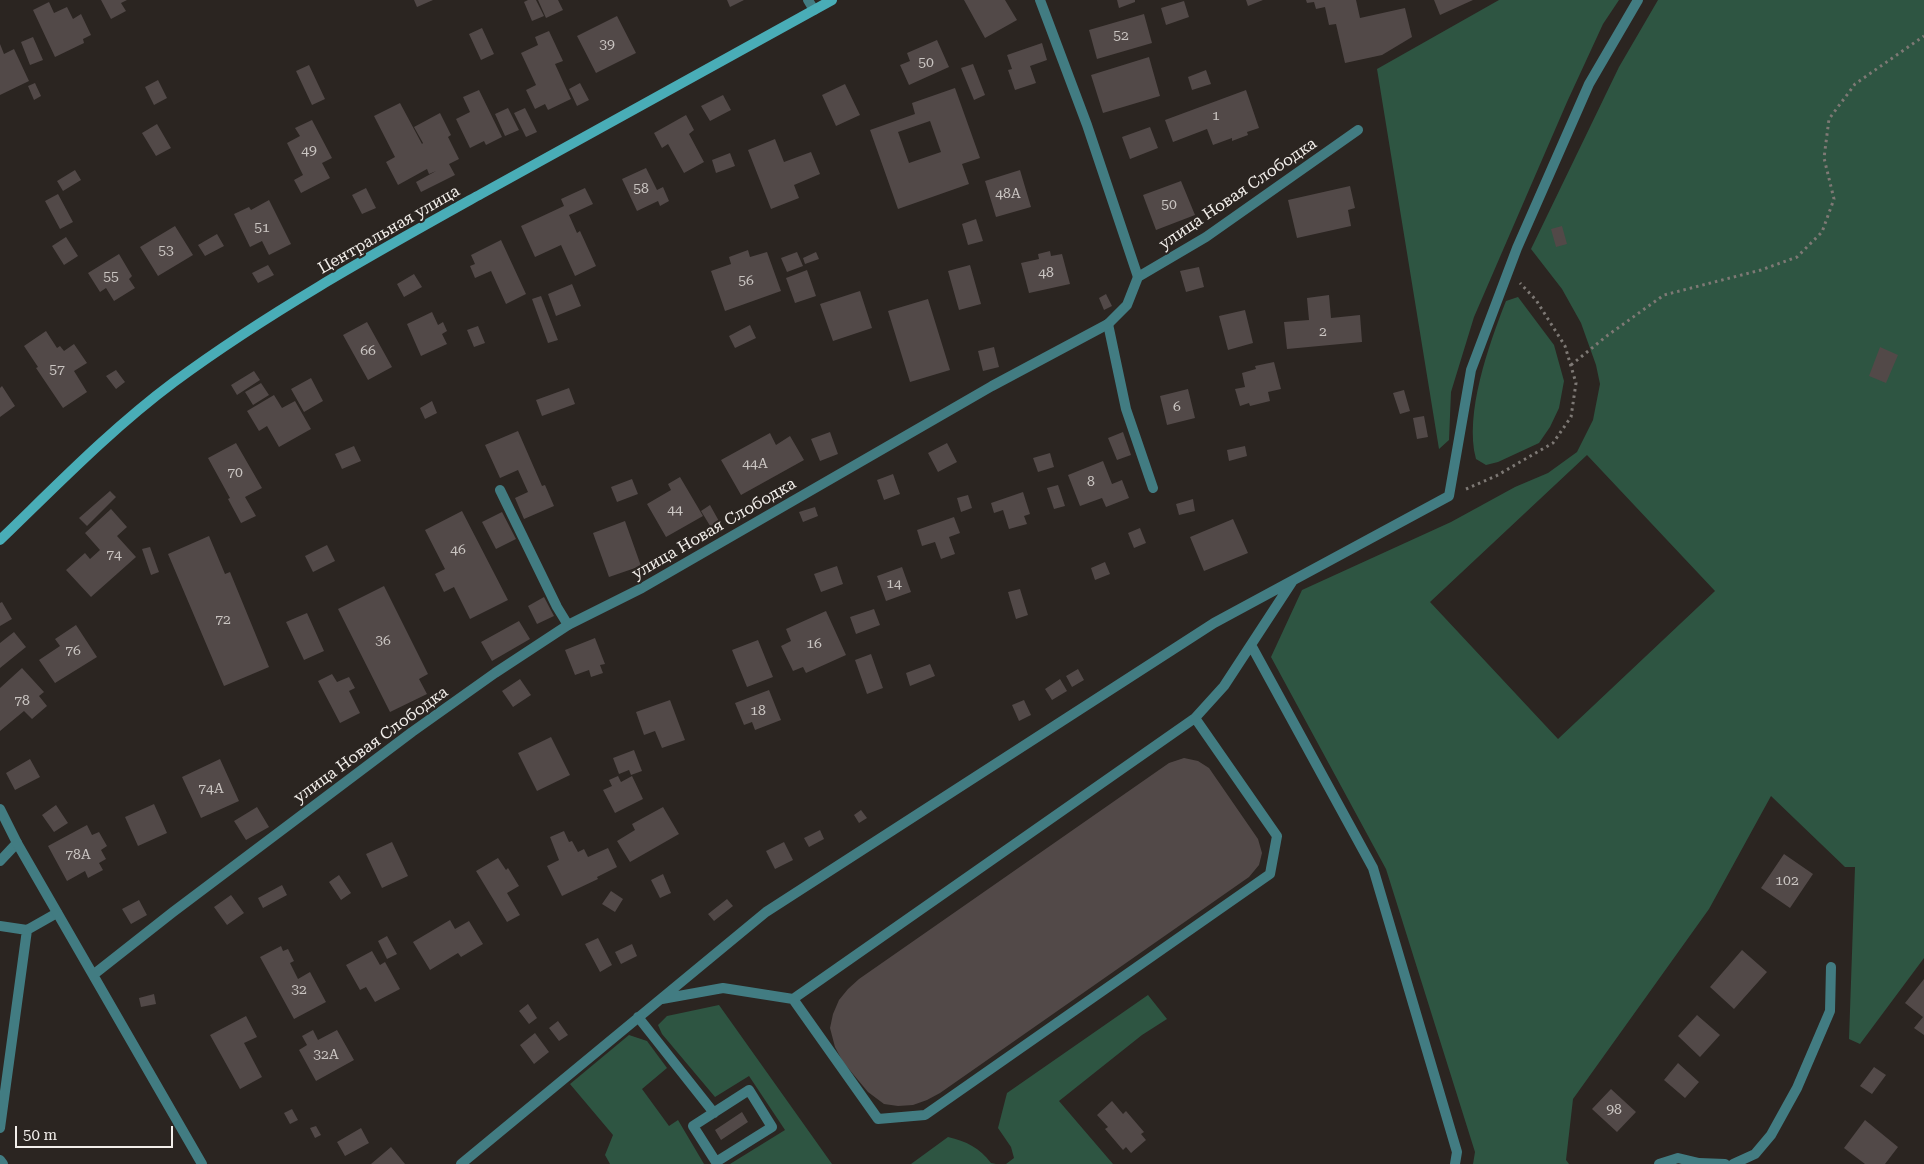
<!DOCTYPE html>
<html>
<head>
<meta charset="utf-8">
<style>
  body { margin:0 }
  #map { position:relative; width:1924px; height:1164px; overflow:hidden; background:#2b2521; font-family:"Roboto Serif",serif }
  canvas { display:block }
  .scale { position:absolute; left:15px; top:1126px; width:158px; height:22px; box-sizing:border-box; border:2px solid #f2eeea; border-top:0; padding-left:6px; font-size:15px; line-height:18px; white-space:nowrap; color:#f2eeea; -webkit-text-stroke:4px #2b2521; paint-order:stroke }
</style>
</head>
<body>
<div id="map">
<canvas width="1924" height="1164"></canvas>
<div class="scale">50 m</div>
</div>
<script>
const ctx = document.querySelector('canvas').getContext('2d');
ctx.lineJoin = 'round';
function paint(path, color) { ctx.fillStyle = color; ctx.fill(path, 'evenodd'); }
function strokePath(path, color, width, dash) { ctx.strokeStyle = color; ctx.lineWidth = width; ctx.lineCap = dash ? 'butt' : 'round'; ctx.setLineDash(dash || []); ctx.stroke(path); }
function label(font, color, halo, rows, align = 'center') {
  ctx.font = font + ' "Roboto Serif",serif'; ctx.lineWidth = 4.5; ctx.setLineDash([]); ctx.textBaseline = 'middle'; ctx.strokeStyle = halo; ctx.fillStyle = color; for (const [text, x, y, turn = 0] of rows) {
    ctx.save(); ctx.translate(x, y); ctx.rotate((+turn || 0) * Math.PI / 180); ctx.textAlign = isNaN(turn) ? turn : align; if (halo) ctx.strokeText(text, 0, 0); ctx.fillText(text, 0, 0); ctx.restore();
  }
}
const green = new Path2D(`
  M1499 0H1619L1603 24 1567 102 1474 317 1451 392 1449 440 1439 449 1377 69Z
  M1658 0H1924V958L1860 1044 1849 1039 1855 867H1845L1771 796 1709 909 1573 1099 1566 1160 1569 1164H1473L1475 1152 1386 869 1271 657 1302 590 1451 522 1515 487 1548 473 1577 452 1593 420 1600 384 1596 365 1581 323 1562 289 1531 249 1619 67ZM1587 455 1715 591 1558 739 1430 602Z
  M1518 297 1554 345 1564 381 1559 408 1550 427 1539 443 1498 462 1486 465 1476 459C1464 414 1489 344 1506 301Z
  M1148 995 1167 1019 1142 1035 1059 1101 1113 1164H1006L1014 1158 1011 1147 998 1128 1007 1093Z
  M719 1005 832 1164H730L785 1130 749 1076 715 1097 662 1034 658 1025 667 1016Z
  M629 1035 647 1041 667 1068 642 1089 669 1126 678 1120 704 1164H610L605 1155 613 1135 570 1084Z
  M948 1137C966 1141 980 1148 991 1163L996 1164H911Z`);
const building = new Path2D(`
  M101 0H127L121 3 126 11 111 19Z
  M414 0H433L417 7Z
  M528 0H536L544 16 532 21 524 2Z
  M538 0H558L563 10 546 18Z
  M727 0H744L730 7Z
  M964 0H1005L1017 20 985 38Z
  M1117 0H1135V2L1119 8Z
  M1246 0H1263L1248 6Z
  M1306 0H1356L1360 18 1405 8 1412 37 1382 55 1345 63 1336 24 1329 25 1325 7 1316 9 1314 2 1307 3Z
  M1434 0H1473L1440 15Z
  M1184 1 1189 17 1166 25 1161 8Z
  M49 2 54 13 67 7 73 19 81 14 91 35 83 39 84 43 55 57 33 10Z
  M1144 14 1152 43 1097 59 1089 30Z
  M617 16 636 53 596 73 577 36Z
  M482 28 494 54 481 60 469 34Z
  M549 31 563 61 555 64 571 99 548 110 545 104 535 109 526 90 536 85 521 53 538 45 535 37Z
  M33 37 43 60 30 65 21 42Z
  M937 40 949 67 909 85 900 65 910 61 907 53Z
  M1042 43 1047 60 1030 66 1036 83 1015 90 1008 70 1012 69 1007 55Z
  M0 44 4 54 14 49 29 81 0 95Z
  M1149 57 1160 96 1103 113 1091 75Z
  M973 64 985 95 974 100 961 68Z
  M309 65 325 99 312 105 296 71Z
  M1206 70 1211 84 1192 90 1188 77Z
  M158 80 167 98 154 105 145 87Z
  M35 83 41 96 34 100 28 86Z
  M580 83 589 100 577 106 569 89Z
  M845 84 860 115 836 126 822 95Z
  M955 88 980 158 962 164 969 184 898 209 870 130 915 114 912 103ZM930 121 941 152 909 163 898 132Z
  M479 90 502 137 486 145 484 141 470 148 456 119 470 112 463 97Z
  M1246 90 1259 128 1247 132 1248 135 1232 141V138L1213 145 1207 129 1173 142 1165 120Z
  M723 95 731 110 710 121 701 106Z
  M400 103 422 144 423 143 414 127 440 113 451 135 448 137 459 159 449 164 455 175 421 192 416 182 436 171 429 174 427 169 398 185 386 162 395 157 374 116Z
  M508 108 519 130 505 136 495 114Z
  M525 108 537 132 526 137 514 113Z
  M686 115 694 130 689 134 704 162 684 173 668 144 662 148 654 133Z
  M312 120 332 158 322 163 330 178 301 193 294 180 303 175 287 143 300 136 295 128Z
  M157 124 171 148 156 156 142 133Z
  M1150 127 1158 148 1130 159 1122 137Z
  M775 139 784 162 811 152 820 174 794 185 799 198 771 209 748 150Z
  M730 153 735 166 716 173 712 160Z
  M646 168 657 190 663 187 669 201 660 206 658 201 637 211 622 179Z
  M75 170 81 180 63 191 57 181Z
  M1020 170 1031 207 996 217 985 181Z
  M1181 181 1195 215 1156 230 1143 195Z
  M1350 186 1355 208 1348 210 1351 226 1297 238 1288 200Z
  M366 188 376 208 362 214 352 195Z
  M585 188 593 204 569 215 577 233 580 231 596 266 575 276 561 245 535 257 521 226 564 206 561 199Z
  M58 194 73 222 60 229 45 201Z
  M269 200 291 244 269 255 262 241 250 247 234 214 249 207 251 210Z
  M976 219 983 241 968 245 962 224Z
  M175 226 193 255 158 276 140 247Z
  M1562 226 1567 244 1556 247 1551 229Z
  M217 234 224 246 205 256 198 245Z
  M66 237 78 256 64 265 52 246Z
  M501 240 526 294 506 304 491 271 475 278 470 266 475 264 471 255Z
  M748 250 750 257 767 252 781 291 725 311 711 271 731 264 729 257Z
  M1050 251 1051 256 1062 254 1070 284 1029 293 1021 263 1039 259 1038 254Z
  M797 252 803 266 787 272 781 258Z
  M816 252 819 259 805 264 803 258Z
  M119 254 132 276 129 279 135 288 114 301 106 288 100 292 88 273Z
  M268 265 274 275 258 283 252 273Z
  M970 265 981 304 959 310 948 271Z
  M1199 267 1204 287 1186 292 1180 271Z
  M807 270 816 296 795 303 786 278Z
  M414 274 422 287 404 297 397 284Z
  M572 284 581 306 556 316 548 294Z
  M860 291 872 328 833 341 820 304Z
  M1106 294 1112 306 1104 310 1099 298Z
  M1329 295 1331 318 1360 315 1362 342 1287 349 1284 322 1309 320 1307 298Z
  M541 296 558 340 548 343 532 299Z
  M928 299 950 370 910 382 888 311Z
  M1245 310 1253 343 1228 350 1219 316Z
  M432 312 438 325 443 322 447 331 442 334 447 344 421 356 407 324Z
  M367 322 392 367 368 380 343 335Z
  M750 325 756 338 735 348 729 336Z
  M478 326 485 343 474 347 467 330Z
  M46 331 57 348 60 346 64 351 74 344 87 363 74 371 87 392 63 408 36 368 38 367 24 346Z
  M994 347 999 367 983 371 978 351Z
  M1880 347 1898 355 1886 383 1869 376Z
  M1274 362 1281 389 1268 392 1270 401 1250 406 1249 403 1240 406 1235 389 1245 387 1242 373 1256 369 1255 366Z
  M116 370 125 382 116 389 106 376Z
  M254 371 260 380 237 395 231 385Z
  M311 378 323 401 304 412 291 389Z
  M261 383 269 395 253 405 245 392Z
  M2 386 15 406 0 417V388Z
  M569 388 575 404 542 416 536 400Z
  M1188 389 1195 418 1167 425 1160 396Z
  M1404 390 1410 411 1400 414 1393 393Z
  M274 395 282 408 295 401 311 429 279 447 267 426 259 431 247 411Z
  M432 401 437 413 425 419 420 408Z
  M1424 416 1428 437 1417 439 1413 418Z
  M518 431 542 486 545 485 554 506 524 519 515 498 528 492 518 470 500 478 485 445Z
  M830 432 838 454 820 461 811 439Z
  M1123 432 1131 455 1117 460 1108 438Z
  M770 433 776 445 790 436 804 460 741 495 721 460Z
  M236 443 262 488 245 497 256 516 241 523 228 499 230 498 208 458Z
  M947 443 957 462 938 472 928 453Z
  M354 446 361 461 342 469 335 454Z
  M1245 446 1247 456 1229 461 1227 450Z
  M1050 453 1054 467 1038 472 1033 458Z
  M1103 461 1112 484 1122 480 1129 498 1106 507 1102 498 1080 506 1068 475Z
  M893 474 900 494 884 500 877 480Z
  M680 477 703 516 666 537 647 504 671 490 668 484Z
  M632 479 638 494 617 502 611 487Z
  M1058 485 1065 506 1054 509 1047 488Z
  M110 491 116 497 87 526 79 518Z
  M1023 492 1030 514 1024 516 1027 524 1009 529 1003 510 994 513 991 503Z
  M968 495 972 508 961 512 957 498Z
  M1193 499 1195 511 1179 515 1176 504Z
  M710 505 720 523 712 529 701 511Z
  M815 507 818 516 803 522 799 512Z
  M111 509 127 527 117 536 136 557 91 597 66 570 85 553 90 559 100 550 85 533Z
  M462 511 508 600 470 619 454 587 444 592 435 574 445 569 425 530Z
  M502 512 516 539 496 549 482 522Z
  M954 517 960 533 949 537 955 554 941 559 935 542 922 546 917 530Z
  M1233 519 1248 553 1204 571 1190 537Z
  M625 521 641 566 609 577 593 533Z
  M1140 528 1146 543 1134 548 1128 533Z
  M209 536 225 574 230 572 269 667 224 686 168 554Z
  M327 545 335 561 313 572 305 556Z
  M150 547 159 572 151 575 142 549Z
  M1105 562 1110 574 1095 580 1091 568Z
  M837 566 843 584 821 592 814 574Z
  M902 567 911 592 886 601 877 576Z
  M384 586 428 674 419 679 427 694 390 712 338 609Z
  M1020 589 1028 615 1016 619 1008 592Z
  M544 597 554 616 537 624 528 606Z
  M2 602 12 619 0 626V603Z
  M874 609 880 625 856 634 850 617Z
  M826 611 846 655 806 673 803 667 793 671 781 646 791 641 786 629Z
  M307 613 324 651 304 660 286 622Z
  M519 621 530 639 492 661 481 642Z
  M76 625 97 657 55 683 39 660 60 646 55 639Z
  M14 632 26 647 0 668V643Z
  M595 638 605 664 600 665 603 673 591 677 589 670 575 675 565 650Z
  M758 640 773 677 747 687 732 650Z
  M871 654 883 688 867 694 855 660Z
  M930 664 935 676 910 686 906 673Z
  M22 668 44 692 39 696 47 706 32 719 24 711 0 731V688Z
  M1078 669 1084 680 1072 687 1066 676Z
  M332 674 337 682 349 677 355 688 349 691 360 713 340 723 318 681Z
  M520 679 531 695 513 707 502 691Z
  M1060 679 1067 691 1052 700 1045 689Z
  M769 690 781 720 755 730 752 722 744 725 735 703Z
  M670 700 685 740 662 748 655 731 644 735 636 712Z
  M1024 700 1031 715 1019 721 1012 705Z
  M551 737 570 775 537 791 518 753Z
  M634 750 642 771 631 775 629 770 619 774 613 758Z
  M1184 758 1198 761 1209 768 1258 839 1262 853 1259 865 1249 877 940 1093 927 1100 913 1105 898 1106 884 1104 868 1092 843 1062 835 1047 830 1028 833 1014 839 1000 848 989 859 979 1169 763Z
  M30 759 40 777 15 790 6 773Z
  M220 759 239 801 201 818 182 777Z
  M618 776 621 782 632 776 643 799 615 813 603 790 612 786 609 780Z
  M154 804 167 833 138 846 125 817Z
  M56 805 68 823 54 832 42 815Z
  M257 807 269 827 246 840 234 821Z
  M663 807 679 834 630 862 617 841 635 830 632 824Z
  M861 810 867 818 859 823 854 815Z
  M87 825 92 835 99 832 107 846 101 850 106 859 99 863 103 870 88 878 85 871 67 881 48 846Z
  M820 830 824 839 809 847 804 838Z
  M564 831 569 842 572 841 578 852 584 849 588 857 608 848 617 867 597 877 598 879 562 896 547 866 559 860 550 837Z
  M392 842 408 876 382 888 366 854Z
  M784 842 793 860 775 869 766 851Z
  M1784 854 1813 874 1790 908 1761 888Z
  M498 858 506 870 508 868 519 886 507 893 520 915 507 922 476 871Z
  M663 874 671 893 660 898 651 880Z
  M339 875 351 893 341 900 329 882Z
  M282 885 287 895 263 908 258 898Z
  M611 891 623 899 615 912 602 904Z
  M231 895 244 913 227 925 214 907Z
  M727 899 733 906 714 921 708 914Z
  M139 900 147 915 131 924 122 909Z
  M450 920 455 929 469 921 483 944 461 957 458 953 430 970 413 942Z
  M387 936 397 954 387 959 378 941Z
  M598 938 612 965 600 972 585 944Z
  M632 944 637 956 621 964 615 952Z
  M281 946 283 951 288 949 294 961 290 963 298 979 310 972 326 1002 294 1019 260 957Z
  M1742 950 1767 972 1734 1009 1710 987Z
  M372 951 380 965 385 962 400 989 375 1002 366 987 360 990 346 965Z
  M1924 979V1035L1914 1028 1923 1017 1905 1003Z
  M154 994 156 1004 141 1007 139 998Z
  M528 1004 537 1018 529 1024 519 1011Z
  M1697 1015 1720 1035 1700 1057 1678 1036Z
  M246 1016 257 1037 244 1043 262 1077 240 1089 210 1035Z
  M558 1021 568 1035 559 1041 549 1028Z
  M313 1030 318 1040 337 1030 354 1060 316 1081 299 1050 307 1045 302 1036Z
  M535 1033 549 1052 534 1064 520 1045Z
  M1678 1063 1699 1082 1685 1098 1664 1080Z
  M1874 1067 1886 1075 1872 1094 1860 1086Z
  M1611 1089 1636 1112 1617 1132 1592 1109Z
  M1112 1101 1123 1114 1126 1111 1144 1132 1141 1134 1146 1140 1131 1153 1126 1147 1123 1150 1105 1129 1108 1127 1097 1115Z
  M292 1109 298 1120 290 1124 284 1113Z
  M742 1112 748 1122 721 1140 715 1130Z
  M1865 1120 1898 1147 1885 1164H1865L1844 1148Z
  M316 1126 321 1135 315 1138 310 1128Z
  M361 1128 369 1143 345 1156 337 1142Z
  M391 1147 405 1164H371Z`);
const path = new Path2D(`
  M1571 365 1608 335 1664 295 1761 270 1797 257 1822 232 1834 199 1824 158 1829 119 1855 84 1924 36
  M1466 489 1496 476 1553 443 1571 417 1576 383 1565 346 1536 300 1520 283`);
const lane = new Path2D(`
  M1040 0 1087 125 1138 277
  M1108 324 1126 409 1153 488
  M500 490 557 607 568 625
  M1251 645 1373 868 1457 1152 1455 1164
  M0 861 17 843
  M0 926 27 930 57 913
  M662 999 723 988 793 999 1195 718 1224 686 1292 582
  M793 999 878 1119 925 1115 1270 874 1277 836 1195 718
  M638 1017 714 1113
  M749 1090 772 1127 716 1162 693 1126Z
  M0 1128 27 930
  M0 1160 3 1164
  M461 1164 766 912 1214 623 1449 496 1471 370 1517 248 1589 84 1638 0
  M1659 1164 1678 1158 1699 1163 1725 1164
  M1733 1164 1755 1154 1771 1135 1797 1088 1830 1011 1831 967`);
const street = new Path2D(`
  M808 0 814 10
  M0 809 17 843 202 1164
  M93 975 173 912 412 732 495 673 568 625 642 588 992 386 1108 324 1127 305 1138 277 1206 237 1358 130`);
const secondary = new Path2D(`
  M0 540C56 486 111 429 174 382 270 311 377 252 481 194 598 130 715 65 832 0`);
const numberNames = [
  ["52",1121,36],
  ["39",607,45],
  ["50",926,63],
  ["1",1216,116],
  ["49",309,151],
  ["58",641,189],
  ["48А",1008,194],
  ["50",1169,205],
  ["51",262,228],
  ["53",166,251],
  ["48",1046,273],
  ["55",111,277],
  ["56",746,281],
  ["2",1323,332],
  ["66",368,351],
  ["57",57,370],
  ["6",1177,407],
  ["44А",755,464],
  ["70",235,473],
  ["8",1091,482],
  ["44",675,510],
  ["46",458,550],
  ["74",114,555],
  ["14",894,584],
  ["72",223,620],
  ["36",383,641],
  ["16",814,644],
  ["76",73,651],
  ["78",22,701],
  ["18",758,711],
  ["74А",211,789],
  ["78А",78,855],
  ["102",1787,881],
  ["32",299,990],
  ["32А",326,1055],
  ["98",1614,1110]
];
const streetNames = [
  ["улица Новая Слободка",1238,194,-34],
  ["Центральная улица",389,230,-30],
  ["улица Новая Слободка",714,529,-30],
  ["улица Новая Слободка",371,745,-36]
];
paint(green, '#2e5542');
paint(building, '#524948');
strokePath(path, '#7e7975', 3, [2.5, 4]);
strokePath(lane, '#427c82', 10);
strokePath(street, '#427c82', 10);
strokePath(secondary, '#49adb7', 10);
label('14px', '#cac5c2', null, numberNames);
label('16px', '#f2eeea', '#2b2521', streetNames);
</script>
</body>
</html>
